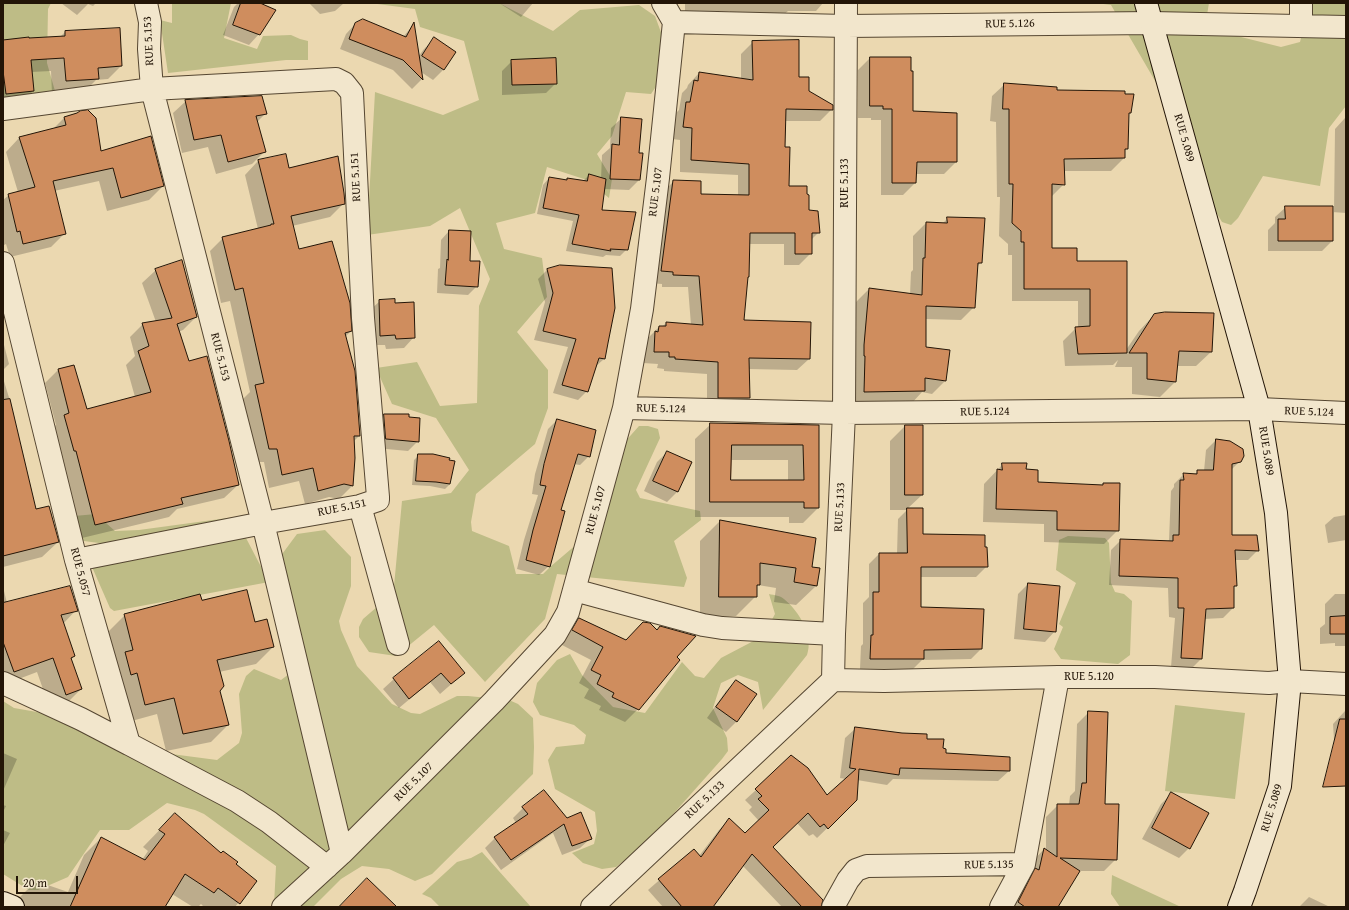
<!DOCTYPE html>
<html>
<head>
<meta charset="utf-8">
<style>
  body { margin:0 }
  #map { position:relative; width:1349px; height:910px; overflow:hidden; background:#ebd8b0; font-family:"Gentium Book Plus",serif }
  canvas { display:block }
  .frame { position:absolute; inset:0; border:4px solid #231507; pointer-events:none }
  .scale { position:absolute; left:16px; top:876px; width:62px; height:18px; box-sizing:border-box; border:2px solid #231507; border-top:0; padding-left:5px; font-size:12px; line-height:14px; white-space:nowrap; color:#231507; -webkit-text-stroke:3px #f2e6cc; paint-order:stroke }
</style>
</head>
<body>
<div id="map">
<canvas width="1349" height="910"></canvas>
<div class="frame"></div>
<div class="scale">20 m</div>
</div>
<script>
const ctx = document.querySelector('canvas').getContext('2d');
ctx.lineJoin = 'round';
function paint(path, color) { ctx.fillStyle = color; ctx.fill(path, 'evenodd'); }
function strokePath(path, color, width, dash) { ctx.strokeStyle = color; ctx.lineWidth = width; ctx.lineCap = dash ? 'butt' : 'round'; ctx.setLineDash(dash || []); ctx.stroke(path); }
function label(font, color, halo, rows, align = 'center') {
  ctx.font = font + ' "Gentium Book Plus",serif'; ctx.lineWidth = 3.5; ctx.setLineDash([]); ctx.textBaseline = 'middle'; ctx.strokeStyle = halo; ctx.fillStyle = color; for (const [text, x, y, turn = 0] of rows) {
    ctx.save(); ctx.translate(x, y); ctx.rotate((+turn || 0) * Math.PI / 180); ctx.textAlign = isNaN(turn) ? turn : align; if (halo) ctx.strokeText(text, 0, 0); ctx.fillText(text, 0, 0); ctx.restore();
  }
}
const green = new Path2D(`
  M3 3H51L48 9 47 63 57 98 3 111Z
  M172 3H231L224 38 257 49 263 36 291 35 300 39 308 41V60H286L168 73 160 20 172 23Z
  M370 3H499L553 31 580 10 639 5 655 16 666 46 657 85 651 94 626 92 612 136 597 154 612 179 609 198 587 180 547 167 535 213 496 223 504 249 542 258 547 297 517 332 548 370V408L535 444 476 494 471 522 472 531 509 546 516 574H543L550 567 577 544 607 462 639 426H648L658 429 660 438 636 490 640 498 700 511 701 520 674 541 687 578 684 587 557 574 545 619 485 682 434 625 396 656 369 652 359 637V627L363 619 392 594 394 586 402 501 451 493 469 470 436 418 392 404 376 368 417 362 440 406 477 403 479 306 490 279 460 208 430 226 367 235 375 92 443 115 479 100 464 41 420 27 415 9Z
  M1096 3H1209L1207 15 1229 34 1281 47 1300 42 1310 3H1346V106L1329 128 1320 186 1263 176 1238 218 1231 225 1222 222 1199 184 1187 136 1111 5Z
  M96 514 115 531 139 530 235 517 269 582 114 611 110 608 92 567 106 544 84 541 79 539 74 516Z
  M325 530 351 557V586L339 621 341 630 357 666 392 704 411 713 420 714 457 696H468L509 700 518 704 533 718 534 747 533 774 432 874 415 881 389 869 362 866 341 879 313 907H271L274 905 276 866 204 814 195 810 167 803 129 830H100L68 877 38 890H29L3 874V701L14 708 54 715 118 747 217 760 239 743 242 733 239 694 246 676 254 669 281 680 289 674 274 565 297 534Z
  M1068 536 1105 538 1109 543 1111 583 1115 592 1124 594 1132 601 1130 655 1118 664 1061 659 1054 649 1063 627 1059 624 1076 583 1056 570 1059 540Z
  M769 594C774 595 781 596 784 599 799 611 814 636 807 655L763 710 758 682 738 675 721 683 713 708 727 738 728 751 722 759 651 839 616 867 602 869 583 863 572 853 594 844 597 831 595 812 555 789 548 760 556 747 584 744 586 735 574 725 540 715 533 702 537 683 557 660 570 654 582 675 613 707 645 713 682 662 695 676 704 678 721 658 763 636 775 614Z
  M1175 705 1245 713 1235 799 1165 791Z
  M482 852 531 907H440L431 898 422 894 457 862 471 858Z
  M1112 875 1181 907H1120L1111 894Z`);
const shadow = new Path2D(`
  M61 3H96L93 6 88 4 77 15Z
  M238 3H257L259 34 249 45 223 35 234 7Z
  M309 3H344L335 11 320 14Z
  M499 3H533L521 17Z
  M685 3H823L816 11H788L780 18H730V11L685 13Z
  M356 23 403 37 414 24 418 57 424 49 434 39 454 52 443 70 433 80 421 72 422 79 412 89 393 70 340 49 346 34Z
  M119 29 121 66 108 79 96 80 84 92 52 94 51 71 31 72 33 91 20 104 3 106V41L60 37 65 32Z
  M753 42 798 78 808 91 832 109 820 121H785L784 148 788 187 808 211 819 232 811 240V253L799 265H784V244H748L743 321 809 359 797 370 748 369 749 398 737 410 707 409V374L664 371V369L657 368 658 364 643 363 647 339 659 327H662L666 323 691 325 688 287H662V284L650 283 662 193 674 181 700 195 738 196V175L680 172V140L672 139 675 114 679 110 682 93 687 88 688 85 699 73 741 79V54Z
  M870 58 912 112 956 162 944 174H915V183L903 195H881V120H871V118H858V70Z
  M512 61 556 83 546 93 502 95V71Z
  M1005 84 1056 91 1130 112 1128 115 1127 148 1124 151V158L1111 171H1063L1064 184 1051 197V249L1076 262 1126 350 1139 331 1154 315 1212 351 1196 366H1177L1176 381 1160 397 1132 394V367H1115L1118 360 1113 365 1065 366 1063 341 1076 328H1078V301H1012V255H1008V244L999 236 1000 197H997L996 122 990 121 992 96Z
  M186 101 266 113 257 122 265 151 252 164 216 174 208 147 182 153 173 113Z
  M77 114 100 152 163 186 149 200 107 211 99 181 54 191 65 233 51 247 10 257 6 244 4 245 3 242V200L9 195 18 192 6 152 19 138 53 129 64 118Z
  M622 118 638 153 642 154 639 180 629 190 604 189 601 211 627 249 620 256 606 255 603 257 566 251 573 221 537 214 543 185 549 178 565 181 568 179 583 181 589 175 601 179 602 155 610 148 611 128Z
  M1345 118H1346V213L1332 212V241L1322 251H1268V230L1275 223V217L1286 207 1334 212 1335 129Z
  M285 155 289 169 344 203 330 217 292 226 298 250 351 331 345 337 354 371 359 436 353 442 352 486 339 499 329 497 305 504 299 481 269 488 264 462H256L242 400 250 392 230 301 221 303 210 251 223 238 258 229 245 175 258 161Z
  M948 218 981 262 977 267 974 307 961 320 925 319V348L945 381 932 394 922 392 911 404H852V359L856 302 869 289 910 295 911 272 913 270V236L926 223 942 224Z
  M449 231 469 262 477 286 468 295 437 293 438 269 440 268 441 240Z
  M156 270 196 317 183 330 178 332 188 362 238 485 224 498 177 509 169 517 82 538 74 525 78 521 63 463 51 429 56 425 45 383 58 370 74 366 86 410 135 397 126 365 135 356 130 337 143 324 156 322 142 283Z
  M547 270 604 359 595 367 587 391 578 400 553 393 568 347 534 340 545 302 538 279Z
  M380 301 394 304 414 337 404 348 386 349 385 345H371L369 311Z
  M3 341 9 364 3 370Z
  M3 378 11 404 35 510 58 542 42 557 3 567Z
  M384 415H408L418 441 408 451 376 448 374 425Z
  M557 420 589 456 580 465 573 464 560 510 549 566 539 575 517 569 524 540 538 495 532 494 535 474 548 429Z
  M711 424 818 426V508L803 523H789V517H695V439ZM730 460H788V481H730Z
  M905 426H922V495L907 509 922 535 984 548 987 566 976 577H920V608L981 649 971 659 922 660 913 669H860L861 646 863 644V603L869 597V564L879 554H897L898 519 907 510H890V441Z
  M1216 440 1240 461 1231 470V536L1258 550 1248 560H1235L1236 585 1233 588V608L1223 618 1204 619 1201 659 1191 669 1171 667 1175 618 1169 617 1168 588 1109 585 1111 550 1121 540 1167 542 1169 540 1171 491 1174 487V484L1184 474 1194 475 1198 471H1204L1206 450Z
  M667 452 690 462 677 492 667 502 644 491 657 462Z
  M419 455 450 484 445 489 430 486 412 485 414 460Z
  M1003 464 1025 470 1037 482 1102 486 1104 484 1118 530 1104 544 1044 542V524L983 522 984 484Z
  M1346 515V540L1328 543 1325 525 1334 517Z
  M720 521 811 568 816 586 796 605 774 602 776 588 758 585 756 588V596L736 616 700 617V541Z
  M1028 584 1059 587 1055 631 1045 642 1014 639 1018 594Z
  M3 587 7 603 76 610 63 624 74 656 71 660 81 689 66 704 50 709 37 672 3 685Z
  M1335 594H1346V646H1335V643L1320 644V628L1325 624V604Z
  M201 602 254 623 273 647 256 664 219 672V691L228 725 211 742 166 751 157 714 128 722 108 632 125 615Z
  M579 620 626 640 657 631 675 658 638 709 625 722 599 710 601 706 584 698 589 689 579 683 591 660 560 644 566 633Z
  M439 643 464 673 440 694 430 682 399 708 383 689 394 679Z
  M736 681 756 695 736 722 726 732 707 718 726 691Z
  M1345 711 1346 754 1335 755 1333 724Z
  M1089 712 1104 805 1116 859 1104 871H1078L1057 907H1010L1033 861 1044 849 1046 850V817L1058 805H1069L1070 796 1075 791 1077 724Z
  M856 728 926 740 942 749 945 754 1009 771 998 781 893 779 887 785 857 780 846 810 817 838 813 834 809 836 797 823 772 847 817 907H782L743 866 712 907H663L648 890 694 850 699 856 719 830 729 820 745 834 759 821 749 810 752 807 745 800 756 790 827 796 846 779 840 778 845 738Z
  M3 753 17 759 3 791Z
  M1171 794 1189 848 1179 858 1142 839 1161 804Z
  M3 805 6 806 3 812Z
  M523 808 566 819 591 838 580 848 562 855 553 833 501 870 485 848 495 838 516 823 513 818Z
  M175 814 221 854 256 881 235 907H204L201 904 198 907H193L172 894 164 907H15L19 898 36 881 68 892 84 855 101 838 142 860 148 851 143 847Z
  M3 830 10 833 3 846Z
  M1309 897 1330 907H1299Z`);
const building = new Path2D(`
  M241 3H260L276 10 260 35 233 25Z
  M363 19 406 37 414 22 423 80 403 60 349 39 355 23Z
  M120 28 122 66 98 68 99 79 66 81 64 58 31 60 34 91 6 94 3 71V40L29 37V38L65 36V31Z
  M434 37 456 52 444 70 422 56Z
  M799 40V77H809V91L833 105V110L786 109 785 147H790L789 186H807V194L809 195V210L818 211 820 233H812V254H795V233H750L749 277H748L744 320 811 322 810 359 749 358 750 398H718V362L675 359V357H669V352H654L655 331 658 332 659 326H666V322L703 325 699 276 673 275V272L661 271 673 180 701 181V194L749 195V164L691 160 692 128 683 127 686 102H690L694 80 698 81 699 72 753 80 752 41Z
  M870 57H911V71H913V111L957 113V162H917L916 183H892V109H883V106H870Z
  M556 58 557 84 512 85 511 60Z
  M1004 83 1057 87V90L1125 91V94H1134L1131 113H1129L1128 149H1125V158L1064 159 1065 185 1052 184V248H1077V261H1127V353L1078 354 1075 327 1090 326V289H1024V242H1021V231L1012 223 1013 184H1009V109H1003Z
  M262 96 267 114 256 116 266 152 228 162 221 135 194 140 185 100Z
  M88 110 96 118 101 151 151 136 164 186 121 198 113 168 53 181 66 234 23 244 20 231 17 232 8 194 35 187 19 137 66 125 64 117 77 113 80 111Z
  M621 117 642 119 639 153H643L640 180 610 179 612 144 619 145Z
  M286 154 289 168 338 156 344 193 345 204 291 216 299 249 332 241 350 303 352 331 345 333 355 371 360 436H354L355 458 353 486 344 484 318 491 313 468 282 475 277 449H269L255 385 264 383 243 288 235 290 222 237 271 225V224H274L258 160Z
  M589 174 606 179 602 210 636 212 628 250 610 249 611 251 572 244 579 215 543 208 549 177 567 180V178L587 181Z
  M1285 206H1333V241H1278V219H1285Z
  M947 217 985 218 982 263H978L975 308 926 306V347L950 350 946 381 925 378V391L864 392 865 356H864V345L869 288 922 295 923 258H925L926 222 947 223Z
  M449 230 471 231 470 261H480L478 287 445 285 447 259 448 260Z
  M182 260 197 317 177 324 189 361 207 356 229 441 239 485 181 498 183 504 95 525 76 451H74L64 415 69 413 58 369 74 365 87 409 151 392 138 351 149 346 142 323 172 318 155 269Z
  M560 265 612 268 615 308 608 343 605 359 599 358 588 392 562 385 576 339 543 331 553 293 547 269Z
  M395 299V303L414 302 415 338 396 339 395 335 380 336 379 300Z
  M1165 312 1214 313 1212 352 1179 351 1176 382 1147 379V353H1129L1154 314Z
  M10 399 36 509 49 506 59 542 3 556V400Z
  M384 414H409V417L420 418 419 442 386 439Z
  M557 419 596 430 590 457 578 454 561 510 565 511 550 567 526 560 533 530 546 486 540 485 544 464Z
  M710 423 819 425V508H804V502H710ZM732 445H803L804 480H731Z
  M905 425H923V495H905Z
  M1216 439 1230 441 1243 449 1244 456 1241 462 1232 464V535H1257L1259 551 1235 550 1237 586H1234V608L1206 609 1202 659 1181 658 1184 608H1178V578L1119 576 1120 539 1173 541V535H1179L1180 480H1184L1183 473 1197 474V470H1213Z
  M667 451 692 462 678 492 653 481Z
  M418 454H433L450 458 449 460 455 461 450 484 436 482 416 481Z
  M1002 463H1027L1026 469 1038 470V482L1103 485V483H1120L1119 531 1057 530V511L996 509 997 469 1002 470Z
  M907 508H923V534L985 535V547H987L988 567H921V607L984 609 982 649 924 650V659H870L871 635H873V592H879V553H907Z
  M720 520 816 538 812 567 820 568 817 586 794 582 796 568 760 563V585H757V597H719Z
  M1028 583 1060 586 1056 632 1024 629Z
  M70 586 78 611 61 615 75 656 71 658 82 689 66 695 53 658 14 672 3 642V603Z
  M247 590 255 622 267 619 274 647 217 660 224 686 220 691 229 725 183 734 174 698 145 705 137 673 131 675 125 652 133 650 124 614 200 594 202 600Z
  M1346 616V634H1330V617Z
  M579 618 626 640 643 622 650 623 657 630 660 626 696 636 677 657 680 660 639 710 612 697 614 693 597 684 601 675 591 670 603 647 572 630Z
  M439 641 465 673 451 684 441 673 409 699 393 678Z
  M736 680 757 694 737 722 716 707Z
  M1088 711 1108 712 1105 804H1119L1117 860 1060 858 1080 871 1058 907H1025L1018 902 1035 868 1039 870 1044 848 1057 857V804H1079L1082 783H1086Z
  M1340 719H1346V786L1323 787Z
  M855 727 902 733 927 734V739H944L943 748 946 749V753L1010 757V771L900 768 899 775 859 769 857 800 828 829 824 824 820 827 808 813 773 847 823 900 821 907H802L752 854 713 907H682L658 879 694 849 701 857 729 818 745 833 769 810 758 799 762 796 755 789 791 755 808 768 827 795 856 769 850 768Z
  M544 790 567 818 581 812 592 839 572 846 564 824 511 860 494 837 528 814 522 807Z
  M1171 792 1209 813 1190 849 1152 828Z
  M175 813 221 853 223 851 238 862 236 864 257 881 240 904 218 888 214 893 185 874 165 907H70L101 837 145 860 165 834 159 830Z
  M367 878 397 907H339Z`);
const street = new Path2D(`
  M674 22 846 26 1152 23 1346 27
  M1301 26V3
  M3 109 152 89 336 79 344 83 352 93 363 318 378 497V500L360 506 263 523 342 853
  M3 263 76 560 129 744 81 719 3 683
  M624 408 844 413 1259 409 1346 413
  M360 506 398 644
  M76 560 263 523 152 89 149 49 150 22 146 3
  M574 590 703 625 722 628 834 634
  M833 680 884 681 1058 677H1155L1269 683 1290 681 1346 684
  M129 744 237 801 269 822 327 867
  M283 907 342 853 494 701 555 635 568 612 624 408 642 309 658 178 674 22 663 3
  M592 907 833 680 834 634 844 413 846 3
  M833 907 848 880 856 870 867 866 1024 864 1058 677
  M1001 907 1024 864`);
const secondary = new Path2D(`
  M1146 3 1259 409 1276 513 1290 681 1280 786 1245 891 1239 907
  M3 903 13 907`);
const streetNames = [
  ["RUE 5.126",1010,24,-1],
  ["RUE 5.153",149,41,-93],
  ["RUE 5.089",1184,138,74],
  ["RUE 5.151",356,177,-93],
  ["RUE 5.133",845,183,-90],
  ["RUE 5.107",656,192,-83],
  ["RUE 5.153",220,357,76],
  ["RUE 5.124",661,409,1],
  ["RUE 5.124",985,412,-1],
  ["RUE 5.124",1309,412,2],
  ["RUE 5.089",1266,451,81],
  ["RUE 5.133",840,507,-87],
  ["RUE 5.151",342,508,-12],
  ["RUE 5.107",596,510,-75],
  ["RUE 5.057",80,572,75],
  ["RUE 5.120",1089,677],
  ["RUE 5.107",414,782,-45],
  ["RUE 5.133",705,800,-43],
  ["RUE 5.089",1272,808,-73],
  ["RUE 5.135",989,865,-1]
];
paint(green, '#bebc86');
paint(shadow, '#0003');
paint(building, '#cf8d5e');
strokePath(building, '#231507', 1);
strokePath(street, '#554631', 24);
strokePath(secondary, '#231507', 24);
strokePath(street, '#f2e6cc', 22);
strokePath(secondary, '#f2e6cc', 22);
label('12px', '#231507', '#f2e6cc', streetNames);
</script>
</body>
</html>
